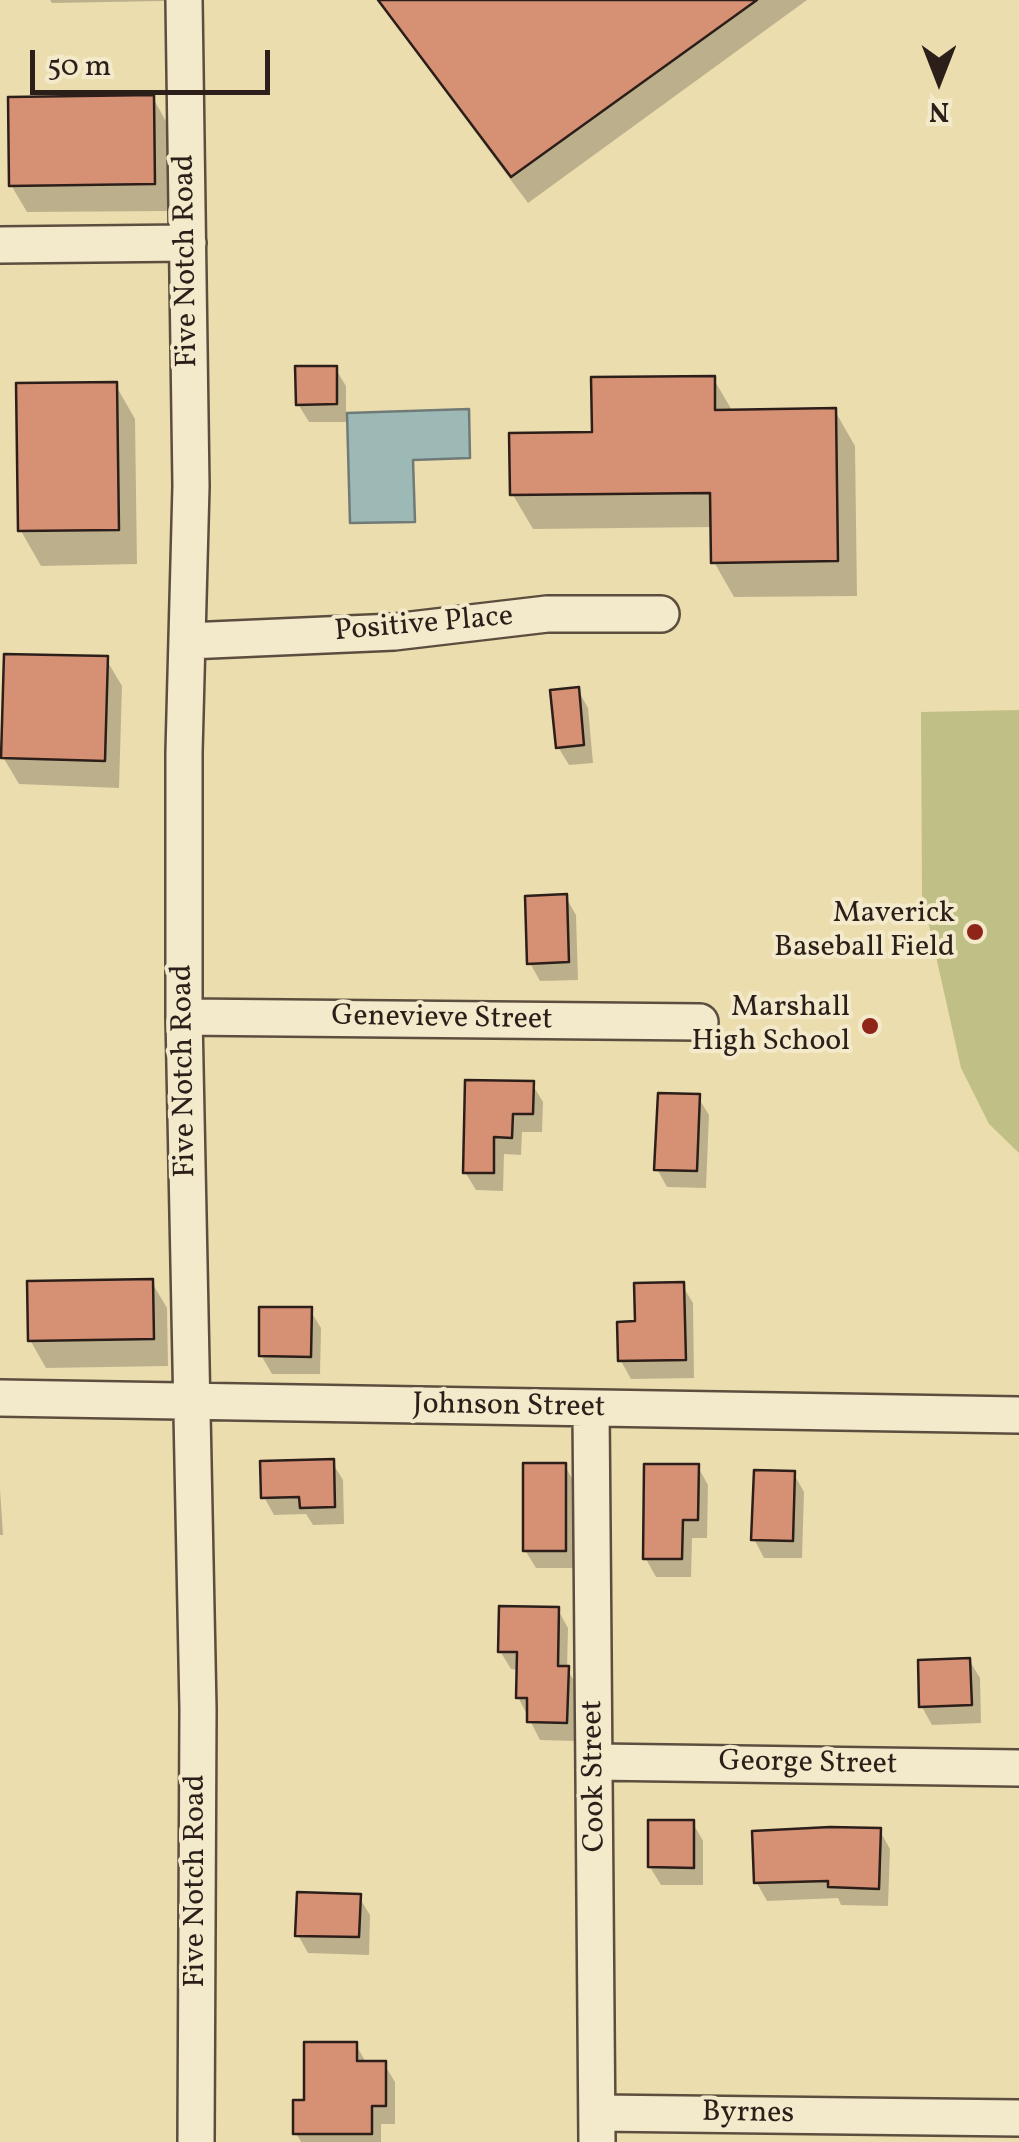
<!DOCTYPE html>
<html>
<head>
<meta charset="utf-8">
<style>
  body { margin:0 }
  #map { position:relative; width:1019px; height:2142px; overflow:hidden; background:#ecddaf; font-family:Vollkorn,serif }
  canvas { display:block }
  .north { position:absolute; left:889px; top:30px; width:100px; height:100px; -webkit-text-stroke:8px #f3e9cb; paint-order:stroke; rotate:180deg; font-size:28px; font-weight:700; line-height:40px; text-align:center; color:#2c1f1a }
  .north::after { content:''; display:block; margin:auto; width:35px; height:45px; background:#2c1f1a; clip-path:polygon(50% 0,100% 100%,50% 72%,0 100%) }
  .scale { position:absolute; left:30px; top:50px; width:240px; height:45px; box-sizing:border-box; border:5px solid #2c1f1a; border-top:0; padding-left:12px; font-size:30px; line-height:35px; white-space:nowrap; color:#2c1f1a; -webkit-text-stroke:8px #f3e9cb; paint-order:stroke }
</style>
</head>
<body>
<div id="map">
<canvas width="1019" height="2142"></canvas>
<div class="north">N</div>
<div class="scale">50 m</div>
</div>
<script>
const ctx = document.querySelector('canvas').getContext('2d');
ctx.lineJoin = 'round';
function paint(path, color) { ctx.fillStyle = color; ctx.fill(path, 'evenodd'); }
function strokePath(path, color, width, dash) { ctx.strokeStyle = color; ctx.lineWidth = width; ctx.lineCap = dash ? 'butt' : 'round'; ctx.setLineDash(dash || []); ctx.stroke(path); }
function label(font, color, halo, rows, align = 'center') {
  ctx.font = font + ' Vollkorn,serif'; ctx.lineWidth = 8; ctx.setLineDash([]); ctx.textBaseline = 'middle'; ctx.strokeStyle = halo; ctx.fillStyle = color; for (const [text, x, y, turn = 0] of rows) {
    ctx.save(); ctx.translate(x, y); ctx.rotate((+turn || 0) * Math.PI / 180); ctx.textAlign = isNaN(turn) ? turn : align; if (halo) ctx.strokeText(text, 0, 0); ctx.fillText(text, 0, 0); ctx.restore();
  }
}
const green = new Path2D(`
  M1019 710V1153L989 1124 961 1068 922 894 921 712Z`);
const water = new Path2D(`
  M469 409 470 458 413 460 415 522 350 523 347 413Z`);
const shadow = new Path2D(`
  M50 0H164V1L52 3Z
  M377 0H807L528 203Z
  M153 98 168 125 169 211 27 212 11 185Z
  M335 368 346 386V422H309L298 404Z
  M713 378 733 412 835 411 855 446 857 596 734 597 714 562 713 527 533 529 513 495 594 434Z
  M115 384 135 419 137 564 41 566 21 531Z
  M106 659 122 686 119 788 19 784 3 757Z
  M578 690 588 708 593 763 569 765 558 747Z
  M565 896 576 915 578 980 540 981 530 963Z
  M532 1084 543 1102 542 1132H522L521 1155 504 1154 503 1191 476 1190 465 1172Z
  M698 1097 709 1115 706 1188 667 1187 657 1169Z
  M151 1281 167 1308 168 1366 46 1368 30 1340Z
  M682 1285 693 1303 694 1378 631 1379 621 1361 637 1324Z
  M310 1310 321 1328 320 1374H272L261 1355Z
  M332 1462 343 1480 344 1524 313 1525 306 1514 274 1515 264 1497Z
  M565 1466 575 1484V1568H536L525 1550Z
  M698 1467 708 1485 707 1538H692L691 1577H656L646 1559Z
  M794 1474 804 1492 802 1558H764L754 1539Z
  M0 1489 3 1535H0Z
  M558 1610 568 1628 567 1669 578 1687 576 1741 540 1740 518 1697 519 1670 511 1669 500 1651Z
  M969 1660 980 1678 981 1723 932 1725 922 1707Z
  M693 1823 703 1841V1885H661L650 1867Z
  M880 1831 890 1849 888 1906 841 1905 838 1898 767 1901 757 1883Z
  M359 1897 370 1915 369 1955 308 1953 298 1935Z
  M356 2045 367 2064H384L395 2082V2124H381V2142H301L296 2133 306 2103Z`);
const building = new Path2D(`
  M378 0H757L511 177Z
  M154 95 155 184 9 186 8 97Z
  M295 366H337V404L296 405Z
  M715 376V410L836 408 838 561 711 563 710 493 510 495 509 433 592 432 591 377Z
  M117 382 119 530 18 531 16 383Z
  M4 654 108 656 105 761 1 758Z
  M579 687 584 745 556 748 550 690Z
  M567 894 569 962 527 964 525 896Z
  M465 1080 534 1081 533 1114H513L512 1138 494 1137V1173H463Z
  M658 1093 700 1094 697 1171 654 1170Z
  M153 1279 154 1339 28 1341 27 1281Z
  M684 1282 686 1360 618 1361 617 1322 635 1321 634 1283Z
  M259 1307H312L311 1357 259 1356Z
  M334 1459 335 1507 300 1508 299 1497 261 1498 260 1461Z
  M523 1463H566V1551H523Z
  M644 1464H699L698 1520H683L682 1559H643Z
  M754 1470 795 1471 793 1541 751 1540Z
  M499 1606 559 1607 558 1666H569L567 1723 527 1722V1698H516L517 1652H498Z
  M970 1658 972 1705 919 1707 918 1660Z
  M648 1820H694V1868L648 1867Z
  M830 1827 881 1828 879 1889 828 1887V1881L754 1883 752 1831Z
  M297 1892 361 1894 359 1937 295 1936Z
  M304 2042H357V2061H386V2106H372V2134H293V2100H304Z`);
const minor = new Path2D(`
  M184 0 191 486 184 752V1017L198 1709 196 2142
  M0 245 188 243
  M188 641 394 632 547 614H661
  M184 1017 700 1022
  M0 1398 1019 1415
  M591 1409 597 2142
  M596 1762 1019 1768
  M598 2113 1019 2118`);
const markers = [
  [975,932,10,"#8f2418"],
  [870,1026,10,"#8f2418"]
];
const streetNames = [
  ["Five Notch Road",188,261,-91],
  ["Positive Place",424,626,-5],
  ["Genevieve Street",442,1020,1],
  ["Five Notch Road",186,1071,-91],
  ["Johnson Street",509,1408,1],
  ["George Street",808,1765,1],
  ["Cook Street",596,1776,-91],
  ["Five Notch Road",197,1881,-90],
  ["Byrnes",748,2115,1]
];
const poiNames = [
  ["Maverick",955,915],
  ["Baseball Field",955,949],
  ["Marshall",850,1009],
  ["High School",850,1043]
];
paint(green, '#bfbf86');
paint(water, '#9db9b6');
strokePath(water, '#707b78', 2.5);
paint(shadow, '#0003');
paint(building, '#d69074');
strokePath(building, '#2c1f1a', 2.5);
strokePath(minor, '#5c4e3f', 40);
strokePath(minor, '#f3e9cb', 35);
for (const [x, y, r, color] of markers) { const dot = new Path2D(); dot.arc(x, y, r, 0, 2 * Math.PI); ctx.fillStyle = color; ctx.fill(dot); strokePath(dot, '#f3e9cb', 4); }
label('30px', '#2c1f1a', '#f3e9cb', streetNames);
label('30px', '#2c1f1a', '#f3e9cb', poiNames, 'right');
</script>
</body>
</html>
